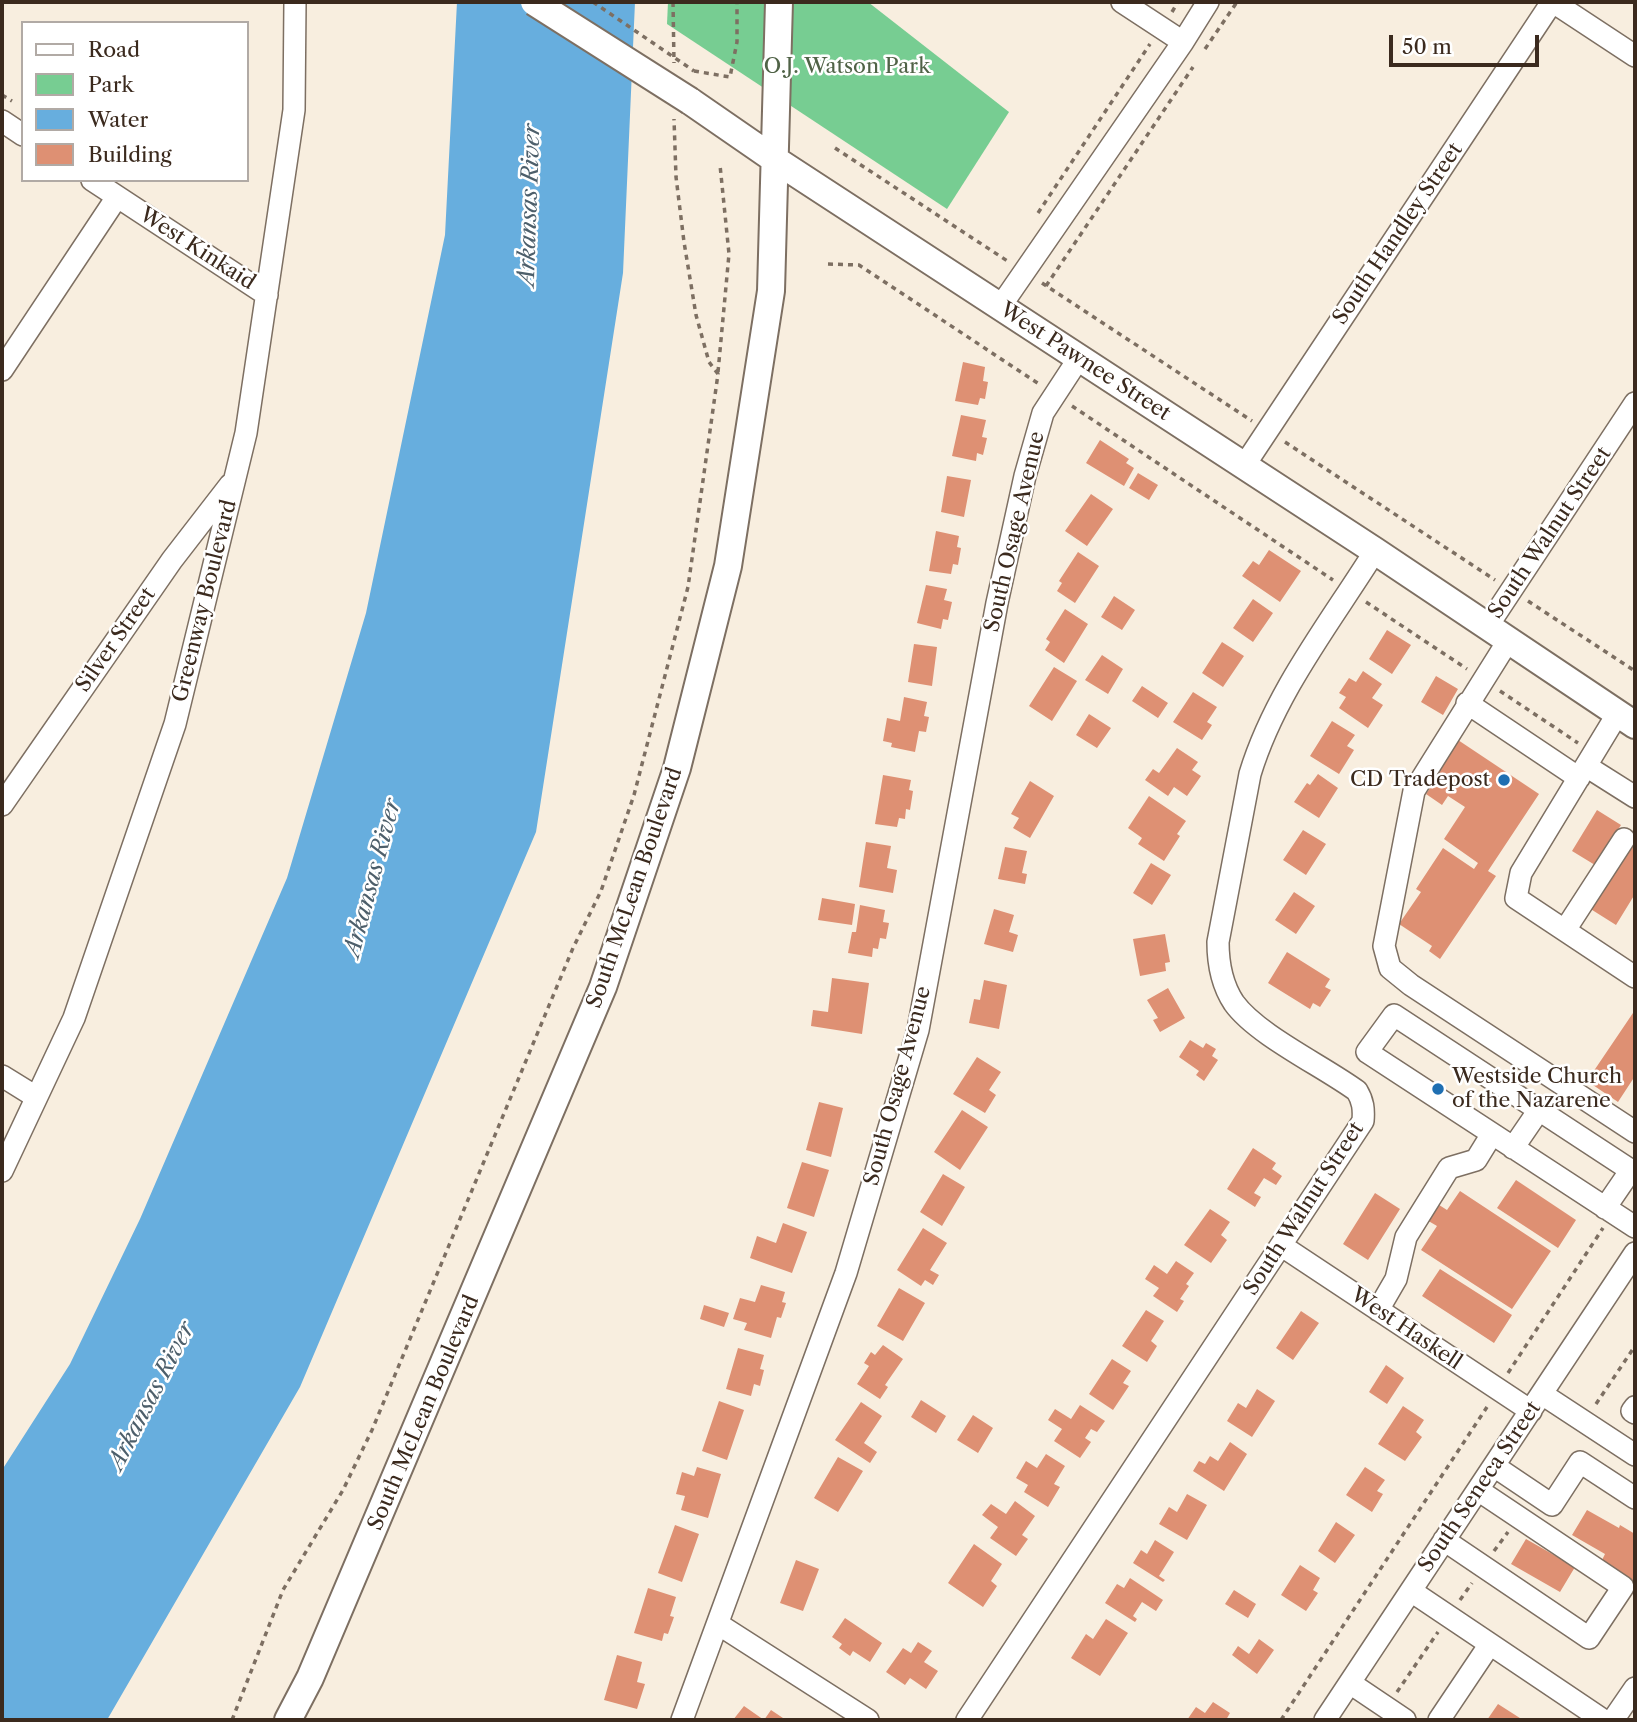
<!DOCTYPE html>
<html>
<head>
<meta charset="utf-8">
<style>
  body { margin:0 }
  #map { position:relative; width:1637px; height:1722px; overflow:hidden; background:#f8eedf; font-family:"Libre Caslon Text",serif }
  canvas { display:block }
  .frame { position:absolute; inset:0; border:4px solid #3b2a1e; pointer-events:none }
  .legend { position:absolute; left:21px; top:21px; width:228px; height:161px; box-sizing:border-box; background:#fff; border:2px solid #b1aaa5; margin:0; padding:9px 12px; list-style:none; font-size:21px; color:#3b2a1e }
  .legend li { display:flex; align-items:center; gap:14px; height:35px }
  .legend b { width:35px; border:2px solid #b1aaa5 }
  .scale { position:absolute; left:1389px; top:35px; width:150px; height:32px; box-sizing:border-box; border:4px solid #3b2a1e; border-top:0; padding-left:9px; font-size:21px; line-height:24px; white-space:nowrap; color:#3b2a1e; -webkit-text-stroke:5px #fff; paint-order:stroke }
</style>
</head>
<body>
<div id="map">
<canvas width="1637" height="1722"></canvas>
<div class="frame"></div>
<ul class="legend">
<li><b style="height:9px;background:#fff"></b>Road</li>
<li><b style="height:19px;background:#77cd92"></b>Park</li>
<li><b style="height:19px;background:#67aede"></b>Water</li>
<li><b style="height:19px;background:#de9073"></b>Building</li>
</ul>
<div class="scale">50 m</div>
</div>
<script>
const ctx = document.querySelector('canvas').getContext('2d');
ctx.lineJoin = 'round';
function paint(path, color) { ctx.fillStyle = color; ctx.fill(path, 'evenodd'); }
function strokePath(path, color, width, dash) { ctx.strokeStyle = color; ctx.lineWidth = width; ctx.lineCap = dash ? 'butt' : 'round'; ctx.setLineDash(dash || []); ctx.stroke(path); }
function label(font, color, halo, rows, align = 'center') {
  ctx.font = font + ' "Libre Caslon Text",serif'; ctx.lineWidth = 5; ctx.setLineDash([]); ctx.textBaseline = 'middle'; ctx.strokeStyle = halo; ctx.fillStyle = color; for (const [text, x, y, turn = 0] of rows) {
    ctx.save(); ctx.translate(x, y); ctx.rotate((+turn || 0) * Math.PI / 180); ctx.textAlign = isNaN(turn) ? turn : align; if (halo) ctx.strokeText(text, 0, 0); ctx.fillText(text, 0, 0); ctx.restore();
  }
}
const green = new Path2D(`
  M668 2H868L1009 112 947 209 667 24Z`);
const water = new Path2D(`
  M457 2H635L623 273 536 832 300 1387 107 1720H2V1470L70 1364 140 1219 287 878 366 613 445 235Z`);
const building = new Path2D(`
  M963 362 985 367 983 381 988 382 985 399 980 398 978 405 955 401Z
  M961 415 986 420 982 437 987 438 983 455 977 453 976 461 952 456Z
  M1100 440 1129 459 1126 463 1134 468 1124 486 1086 463Z
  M1138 473 1158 485 1149 500 1129 488Z
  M947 476 971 480 964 517 941 512Z
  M1091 494 1113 509 1087 546 1065 531Z
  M936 531 959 536 957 547 961 548 958 565 953 564 951 574 929 571Z
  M1269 550 1301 571 1280 602 1242 576 1253 561 1259 565Z
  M1078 552 1099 566 1075 603 1057 591 1062 583 1059 581Z
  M926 585 947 589 944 600 952 602 948 620 943 619 941 629 917 623Z
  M1114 596 1135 610 1122 630 1101 617Z
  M1253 599 1273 613 1253 642 1233 628Z
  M1065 609 1088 624 1064 663 1045 650 1050 642 1046 639Z
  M1387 630 1411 645 1392 674 1369 659Z
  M1222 642 1244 656 1223 687 1202 673Z
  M914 644 937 647 932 686 908 682Z
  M1102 655 1123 669 1108 694 1085 680Z
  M1054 667 1077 681 1052 721 1029 706Z
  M1363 671 1382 684 1372 698 1383 705 1368 728 1339 708 1346 697 1339 693 1349 678 1356 682Z
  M1436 676 1458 689 1443 715 1421 702Z
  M1142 686 1168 703 1158 718 1132 701Z
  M1193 692 1217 707 1207 722 1212 725 1202 740 1173 722Z
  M904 697 927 702 924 716 929 717 926 732 919 731 915 752 891 747 892 743 883 741 887 718 900 721Z
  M1089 714 1111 728 1097 748 1076 735Z
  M1332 721 1355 735 1347 746 1354 750 1339 774 1310 756Z
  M1452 736 1539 794 1488 871 1496 876 1440 959 1429 951 1432 946 1399 924 1421 892 1416 889 1443 848 1474 869 1478 863 1444 839 1465 807 1448 796 1442 805 1426 794 1432 785 1430 783Z
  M1177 748 1198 762 1192 770 1201 776 1187 796 1174 787 1168 796 1145 780 1153 769 1159 773Z
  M1318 774 1338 788 1319 818 1294 802 1307 783 1310 785Z
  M883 775 911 780 909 790 913 791 910 810 906 809 905 819 899 818 897 827 875 824Z
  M1030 781 1054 796 1030 838 1013 828 1019 818 1011 814Z
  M1149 796 1186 821 1177 834 1180 836 1164 861 1138 844 1142 838 1128 828Z
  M1597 810 1621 825 1595 865 1572 851Z
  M1303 830 1326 844 1306 875 1283 860Z
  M866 842 891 846 887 868 897 870 893 893 859 887Z
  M1630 842 1635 846V894L1616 925 1589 908Z
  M1005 847 1027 851 1022 873 1027 874 1025 884 998 879Z
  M1151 863 1171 875 1152 905 1133 893Z
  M1294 892 1315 906 1296 934 1275 920Z
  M822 898 855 904 852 925 818 920Z
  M860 905 885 910 883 922 889 923 886 939 880 938 878 949 873 948 872 957 848 953 852 932H856Z
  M994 909 1014 915 1009 932 1018 935 1013 952 984 944Z
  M1165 934 1170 962 1165 963 1166 971 1140 976 1133 939Z
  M1287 952 1330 979 1325 987 1331 990 1320 1007 1313 1003 1310 1009 1268 983Z
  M832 978 869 983 862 1034 811 1026 813 1010 828 1012Z
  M984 980 1007 985 999 1029 969 1023 974 999 980 1000Z
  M1168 988 1185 1018 1160 1032 1153 1020 1158 1018 1147 1000Z
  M1635 1010V1076L1618 1102 1587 1081Z
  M1190 1040 1203 1048 1206 1043 1216 1049 1212 1056 1218 1060 1204 1081 1196 1075 1199 1071 1179 1057Z
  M977 1057 1001 1072 989 1090 996 1095 985 1113 953 1094Z
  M819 1102 843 1108 831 1157 806 1150Z
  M962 1110 988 1127 960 1170 934 1152Z
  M1253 1148 1276 1163 1272 1169 1282 1176 1276 1185 1264 1178 1254 1193 1261 1197 1255 1207 1227 1189Z
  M802 1162 829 1170 814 1217 787 1208Z
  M943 1174 965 1187 942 1226 920 1212Z
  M1516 1180 1576 1220 1558 1248 1497 1208Z
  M1460 1191 1551 1251 1512 1309 1421 1250 1437 1226 1425 1219 1436 1203 1447 1210Z
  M1375 1193 1400 1209 1368 1260 1343 1244Z
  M1210 1209 1230 1222 1221 1235 1227 1240 1211 1263 1184 1245Z
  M783 1223 807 1232 792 1273 750 1258 757 1236 776 1243Z
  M923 1228 947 1243 930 1270 939 1275 933 1285 925 1280 921 1286 897 1270Z
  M1176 1261 1194 1273 1186 1284 1189 1286 1180 1299 1184 1301 1177 1312 1153 1296 1159 1288 1145 1279 1154 1265 1167 1274Z
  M1440 1269 1512 1315 1494 1343 1422 1296Z
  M761 1285 785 1292 782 1302 786 1303 781 1318 777 1317 771 1338 744 1330 747 1323 733 1319 740 1298 755 1302Z
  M899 1288 925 1303 903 1341 877 1326Z
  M704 1305 729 1313 724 1327 700 1319Z
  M1146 1310 1164 1321 1151 1341 1157 1346 1147 1362 1122 1346Z
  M1301 1311 1319 1323 1293 1360 1276 1348Z
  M883 1345 903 1359 885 1385 888 1387 880 1399 857 1384 869 1366 864 1363 871 1352 875 1355Z
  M738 1348 764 1355 760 1369 764 1370 760 1386 754 1384 751 1396 726 1389Z
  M1112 1359 1131 1371 1123 1383 1129 1386 1113 1410 1089 1394Z
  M1386 1365 1404 1378 1387 1404 1369 1392Z
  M1257 1389 1275 1401 1252 1437 1227 1421 1238 1403 1246 1408Z
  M921 1400 946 1416 936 1433 911 1417Z
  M719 1401 744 1410 727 1460 702 1451Z
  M861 1402 882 1416 864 1443 877 1452 870 1463 835 1440Z
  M1080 1405 1105 1421 1097 1432 1091 1429 1085 1438 1091 1442 1080 1458 1054 1441 1062 1429 1048 1420 1055 1409 1071 1419Z
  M1403 1406 1424 1420 1416 1432 1422 1437 1405 1461 1378 1444Z
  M973 1415 993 1428 978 1453 957 1440Z
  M1230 1442 1247 1454 1224 1491 1193 1471 1199 1461 1205 1464 1210 1456 1218 1461Z
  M1046 1454 1065 1466 1054 1484 1060 1487 1048 1507 1024 1492 1028 1485 1016 1478 1026 1461 1037 1468Z
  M838 1457 863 1471 838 1512 814 1498Z
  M697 1467 721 1474 708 1518 681 1510 685 1496 676 1494 682 1472 694 1476Z
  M1365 1467 1385 1480 1377 1491 1383 1494 1372 1512 1346 1495Z
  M1187 1494 1207 1505 1187 1540 1159 1524 1169 1507 1177 1512Z
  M1015 1501 1035 1516 1022 1535 1028 1539 1016 1556 990 1538 998 1527 982 1515 991 1504 1006 1514Z
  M1587 1510 1619 1528 1620 1525 1635 1534V1584L1600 1564 1605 1554 1572 1535Z
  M1336 1522 1355 1535 1335 1563 1318 1551Z
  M675 1525 699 1534 682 1582 658 1573Z
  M1526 1539 1575 1567 1560 1592 1511 1564Z
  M1155 1540 1174 1552 1159 1576 1165 1580 1163 1582 1133 1563 1141 1550 1147 1554Z
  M974 1544 1002 1564 991 1581 997 1586 983 1607 948 1583Z
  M796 1560 819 1569 803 1611 780 1603Z
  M1300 1565 1320 1578 1313 1590 1318 1593 1306 1611 1281 1595Z
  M1130 1578 1163 1600 1156 1611 1142 1602 1133 1616 1137 1619 1135 1622 1105 1603 1117 1584 1124 1588Z
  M648 1588 676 1597 670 1616 674 1617 668 1634 664 1633 662 1641 634 1633Z
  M1234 1590 1256 1604 1248 1618 1225 1604Z
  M845 1618 882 1643 870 1662 853 1651 850 1656 839 1648 842 1644 832 1637Z
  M1106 1619 1128 1633 1100 1676 1071 1658 1086 1634 1093 1639Z
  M1259 1639 1274 1650 1257 1674 1232 1655 1238 1646 1249 1654Z
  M918 1642 932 1651 924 1662 938 1671 926 1689 910 1678 905 1685 886 1672 903 1648 911 1653Z
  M617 1655 642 1662 637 1682 645 1684 637 1709 604 1700Z
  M1213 1702 1230 1713 1226 1720H1187L1196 1707 1205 1713Z
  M1498 1704 1523 1720H1487Z
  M744 1706 764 1720 771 1710 786 1720H733Z`);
const path = new Path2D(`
  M673 2 674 63
  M1172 12 1178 2
  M1205 49 1237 2
  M694 71 730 77 737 42V2
  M2 95 12 101
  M835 148 1009 262
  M1038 213 1150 44
  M828 264 859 265 1039 384
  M1042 283 1252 421
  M1046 286 1193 67
  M718 372 729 254 720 165
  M1072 406 1333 580
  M1285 442 1495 580
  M1528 601 1635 671
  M1366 602 1467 669
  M1500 691 1578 743
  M1508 1373 1603 1228
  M1596 1404 1635 1346
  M1494 1551 1508 1532
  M1460 1600 1472 1583
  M1397 1692 1438 1632
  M232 1720 283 1590 343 1490 372 1430 573 948 601 891 634 795 688 587 718 374 709 362 696 315 684 242 676 177 674 119
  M1281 1720 1487 1407`);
const minor = new Path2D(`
  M1122 2 1183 42
  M1553 2 1635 56
  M2 121 23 135
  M92 180 267 295
  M1000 307 1183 42 1208 2
  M2 370 117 197
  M1244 466 1552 2
  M1487 627 1635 403
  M1508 641 1414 791 1384 946 1390 968 1411 985 1635 1132
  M1467 703 1579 778
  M1618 713 1521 873 1516 898 1635 977
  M1586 766 1635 797
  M2 805 172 560 230 485
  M1565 930 1624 839
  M2 1076 36 1097
  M1513 1148 1539 1110
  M2 1171 74 1018 175 724 246 433 294 110 295 2
  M1635 1173 1394 1015 1367 1052 1635 1227
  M1605 1208 1631 1170
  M1282 1246 1531 1411
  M1378 1310 1396 1279 1406 1237 1449 1168 1476 1160 1492 1134
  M1542 1394 1635 1455
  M1635 1407 1632 1411 1635 1413
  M1494 1466 1552 1505 1580 1462 1635 1498
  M1444 1540 1589 1638 1623 1587 1478 1490
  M1411 1591 1490 1644 1439 1720
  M718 1624 868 1720
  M1490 1644 1603 1720
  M1350 1683 1405 1720
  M682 1720 846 1273 918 1030 997 603 1025 476 1043 413 1079 358
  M967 1720 1363 1121C1364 1109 1363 1101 1357 1091 1323 1066 1257 1035 1234 1003 1222 985 1218 963 1218 942L1250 774C1275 692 1330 623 1375 551
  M1325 1720 1635 1253
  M1613 1720 1635 1688`);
const major = new Path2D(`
  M690 101 774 159 1375 551 1635 725
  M288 1720 310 1678 603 987 677 768 728 566 771 291 779 2`);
const pathBridge = new Path2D(`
  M593 2 694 71`);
const majorBridge = new Path2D(`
  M534 2 690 101`);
const markers = [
  [1504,780,7,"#1f6fb2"],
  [1438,1089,7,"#1f6fb2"]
];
const parkNames = [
  ["O.J. Watson Park",847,67]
];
const streetNames = [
  ["South Handley Street",1398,234,-56],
  ["West Kinkaid",197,249,33],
  ["West Pawnee Street",1085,362,33],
  ["South Osage Avenue",1015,532,-77],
  ["South Walnut Street",1550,533,-56],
  ["Greenway Boulevard",205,601,-76],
  ["Silver Street",116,640,-55],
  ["South McLean Boulevard",635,888,-71],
  ["South Osage Avenue",898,1086,-75],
  ["South Walnut Street",1304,1209,-57],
  ["West Haskell",1406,1329,34],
  ["South McLean Boulevard",424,1413,-67],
  ["South Seneca Street",1480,1487,-56]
];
const poiNames = [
  ["CD Tradepost",1490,780],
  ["Westside Church",1452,1077,"left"],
  ["of the Nazarene",1452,1101,"left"]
];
const waterNames = [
  ["Arkansas River",530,205,-88],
  ["Arkansas River",373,878,-75],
  ["Arkansas River",152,1396,-63]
];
paint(green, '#77cd92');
paint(water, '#67aede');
paint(building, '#de9073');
strokePath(minor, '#7d6f62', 24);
strokePath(major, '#7d6f62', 30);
strokePath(path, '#7d6f62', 3.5, [5, 5]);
strokePath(minor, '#fff', 21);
strokePath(major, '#fff', 26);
strokePath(majorBridge, '#7d6f62', 30, []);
strokePath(pathBridge, '#7d6f62', 3.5, [5, 5]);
strokePath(majorBridge, '#fff', 26);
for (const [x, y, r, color] of markers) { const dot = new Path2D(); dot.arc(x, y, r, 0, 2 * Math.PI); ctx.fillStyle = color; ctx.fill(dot); strokePath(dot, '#fff', 2.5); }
label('21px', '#506347', '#fff', parkNames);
label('21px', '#3b2a1e', '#fff', streetNames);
label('21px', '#3b2a1e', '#fff', poiNames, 'right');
label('italic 23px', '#4d5f6b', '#fff', waterNames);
</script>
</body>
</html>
